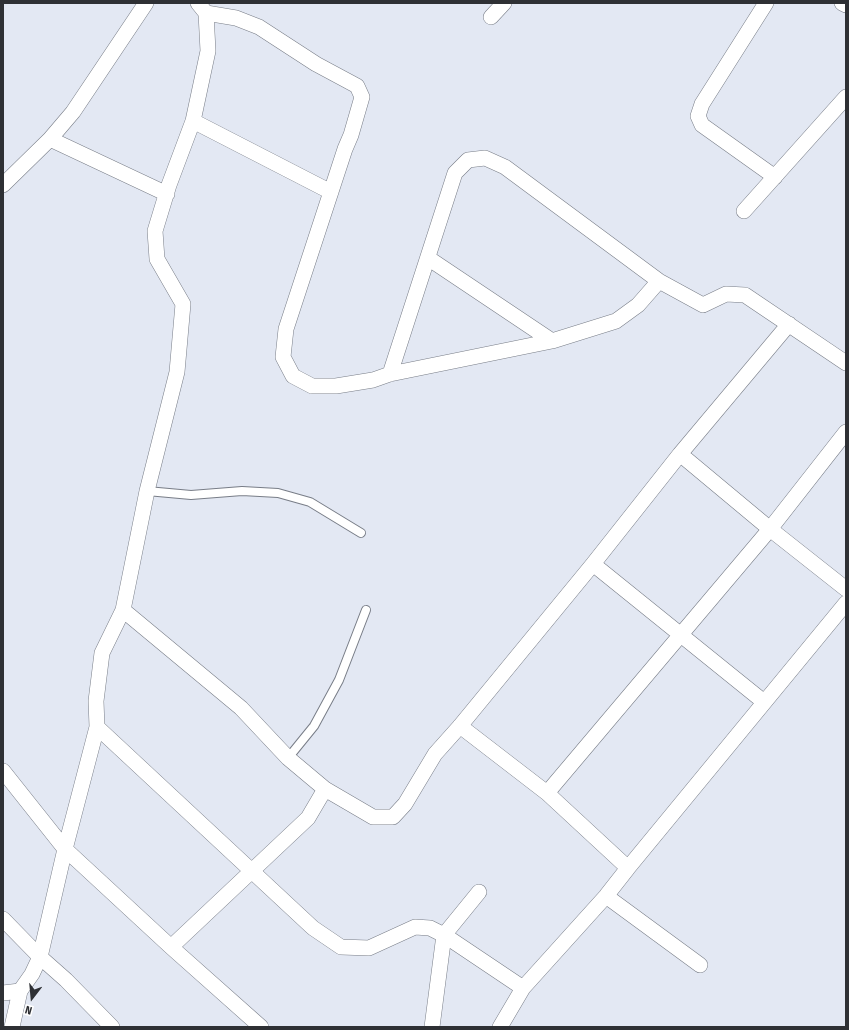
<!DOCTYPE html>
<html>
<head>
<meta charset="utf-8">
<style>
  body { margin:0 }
  #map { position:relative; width:849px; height:1030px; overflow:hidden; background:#e3e8f3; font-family:"Fira Sans Condensed",sans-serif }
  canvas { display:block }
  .frame { position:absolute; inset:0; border:4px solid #2e3034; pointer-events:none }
  .north { position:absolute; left:12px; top:978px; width:40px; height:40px; -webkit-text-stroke:3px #fff; paint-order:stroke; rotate:196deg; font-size:11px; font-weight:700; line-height:16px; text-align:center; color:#2e3034 }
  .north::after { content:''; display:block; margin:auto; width:14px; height:18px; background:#2e3034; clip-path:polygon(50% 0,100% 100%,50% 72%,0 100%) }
</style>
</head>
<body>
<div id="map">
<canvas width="849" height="1030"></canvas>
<div class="frame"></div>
<div class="north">N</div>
</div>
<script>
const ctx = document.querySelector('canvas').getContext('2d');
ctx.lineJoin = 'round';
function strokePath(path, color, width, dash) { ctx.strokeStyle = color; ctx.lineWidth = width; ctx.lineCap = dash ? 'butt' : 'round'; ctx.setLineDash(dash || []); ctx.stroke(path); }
const service = new Path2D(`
  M147 491 191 495 242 491 278 493 310 502 361 533
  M288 758 314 726 339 680 366 610`);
const minor = new Path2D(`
  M766 3 702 104 698 116 702 125 775 177
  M842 3 846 5
  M206 13 236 18 259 27 316 64 357 86 362 97 351 135 345 149 286 329 283 357 293 376 312 386H336L373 380 390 374 552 341 616 321 638 305 659 281
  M491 17 504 3
  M193 121 331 192
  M50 139 167 194
  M3 185 50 139 73 112 146 3
  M744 211 846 97
  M428 258 552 341
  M390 374 455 173 468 160 485 158 505 167 659 281 703 305 726 294 745 295 846 363
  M680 454 770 529 846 589
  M593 564 764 702
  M123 610 241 708 288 758 325 789 373 817H393L405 804 435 754 460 726 593 564 680 454 789 324
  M460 726 547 793 628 868
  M97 727 313 928 341 947 369 948 415 927 430 928 444 935 523 988
  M3 771 65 849 171 947 261 1027
  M547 793 770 529 846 432
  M606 896 700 965
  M3 919 40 957 66 980 112 1027
  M171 947 308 818 325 789
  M3 993 20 991
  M12 1027 20 991 32 974 40 957 65 849 97 727 96 701 102 653 123 610 147 491 177 372 183 304 157 259 155 231 169 185 193 121 208 51 206 13 198 3
  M432 1027 444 935 479 892
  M500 1027 523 988 606 896 628 868 846 603`);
strokePath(service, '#787d87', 10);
strokePath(minor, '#787d87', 16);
strokePath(service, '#fff', 8);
strokePath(minor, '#fff', 15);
</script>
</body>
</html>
